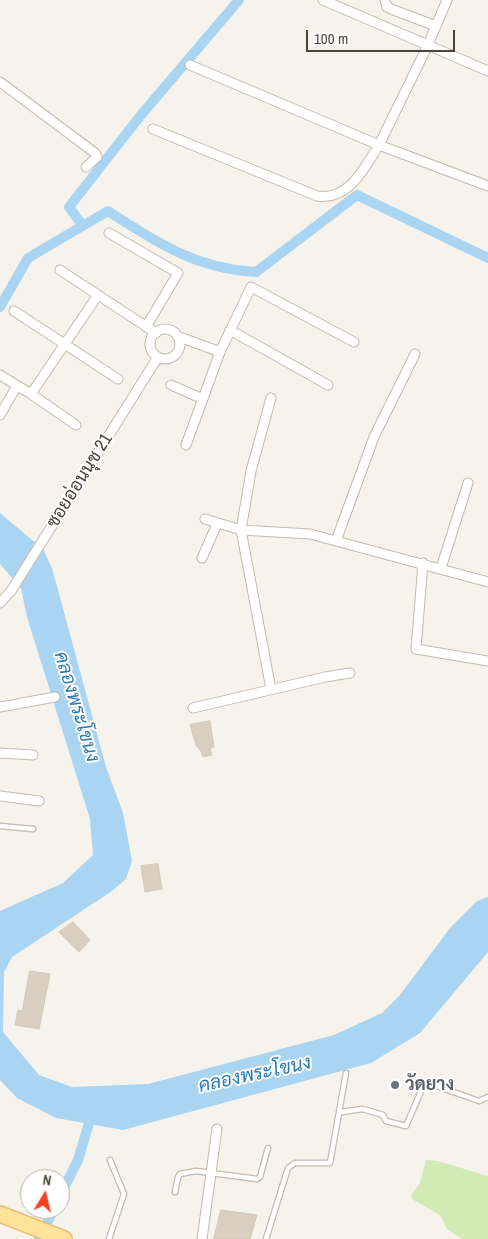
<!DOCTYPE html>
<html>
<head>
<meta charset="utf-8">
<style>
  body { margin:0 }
  #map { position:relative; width:488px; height:1239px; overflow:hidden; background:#f6f3ec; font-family:"Archivo Narrow",sans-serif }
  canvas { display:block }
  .north { position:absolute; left:20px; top:1169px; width:50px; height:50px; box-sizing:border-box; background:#fff; border:1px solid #b7b4b0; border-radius:50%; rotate:9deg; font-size:14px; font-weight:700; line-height:20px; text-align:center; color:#4b4439 }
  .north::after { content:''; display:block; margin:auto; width:18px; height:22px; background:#fc3f1d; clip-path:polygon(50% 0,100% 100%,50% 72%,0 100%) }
  .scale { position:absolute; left:306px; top:30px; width:149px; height:22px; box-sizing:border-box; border:2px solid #4b4439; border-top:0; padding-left:6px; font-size:15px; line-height:18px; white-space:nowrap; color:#4b4439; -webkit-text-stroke:4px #fff; paint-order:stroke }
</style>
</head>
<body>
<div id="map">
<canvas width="488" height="1239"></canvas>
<div class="north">N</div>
<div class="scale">100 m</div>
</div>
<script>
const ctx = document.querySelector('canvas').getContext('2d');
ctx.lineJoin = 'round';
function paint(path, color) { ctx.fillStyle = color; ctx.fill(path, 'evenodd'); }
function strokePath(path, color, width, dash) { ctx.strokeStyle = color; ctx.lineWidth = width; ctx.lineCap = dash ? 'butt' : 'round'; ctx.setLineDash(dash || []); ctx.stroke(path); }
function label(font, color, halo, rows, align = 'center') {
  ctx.font = font + ' "Archivo Narrow",Sarabun,sans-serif'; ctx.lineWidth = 4; ctx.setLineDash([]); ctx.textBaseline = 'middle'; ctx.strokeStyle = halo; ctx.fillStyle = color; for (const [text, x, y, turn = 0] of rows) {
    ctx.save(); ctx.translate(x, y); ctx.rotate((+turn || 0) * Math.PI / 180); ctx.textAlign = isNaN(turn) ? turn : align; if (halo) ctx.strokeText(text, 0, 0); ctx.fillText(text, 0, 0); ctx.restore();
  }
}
const green = new Path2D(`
  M426 1160 438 1161 488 1176V1239H463L457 1236 447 1229 440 1215 412 1199 411 1195 420 1183Z`);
const water = new Path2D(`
  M0 513 43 549 52 568 106 767 123 813 132 861 126 879 112 891 12 957 4 972 3 1032 39 1075 72 1087 148 1084 334 1035 382 1013 400 995 450 928 477 901 488 897V952L420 1033 371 1063 123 1130 56 1118 17 1098 0 1080V911L63 883 93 855 90 819 27 617 21 588 0 564Z`);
const canal = new Path2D(`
  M83 226 69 207 141 115 239 0
  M0 307 28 258 108 211C156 242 196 269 256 272L357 195 488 258
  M60 1196 78 1160 92 1113
  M39 1239 54 1209`);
const building = new Path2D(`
  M210 721 214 747 210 748 212 755 203 757 201 751 196 745 190 725Z
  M158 864 162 889 145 892 141 866Z
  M73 922 90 940 79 952 59 932Z
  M30 971 50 974 39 1029 15 1025 18 1010 22 1011Z
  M221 1210 257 1215 250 1239H214Z`);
const lane = new Path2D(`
  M0 826 33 829
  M341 1112 363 1109 383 1115 386 1121 406 1126 425 1082 479 1101 488 1097
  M175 1192 178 1177 180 1174 196 1171 257 1179 260 1177 268 1148
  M109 1239 124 1194 110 1160
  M266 1239 288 1168 295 1163H330L346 1073`);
const street = new Path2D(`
  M323 0 488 71
  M385 0 387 7 391 9 436 26
  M190 65 379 145 427 47 447 0
  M0 82 95 153 97 157 86 167
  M153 129 317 196C349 201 364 168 379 145L488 186
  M109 233 178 273 146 327
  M60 270 156 333
  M14 311 118 379
  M150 344a15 15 0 1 1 30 0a15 15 0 1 1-30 0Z
  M230 330 328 385
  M177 336 220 352 251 287 354 342
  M0 375 31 394
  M171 385 203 399
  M0 415 17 386
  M76 425 31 394 98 295
  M186 445 220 352
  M205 519 241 530 310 534 488 582
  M336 541 374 437 415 354
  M202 558 217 524
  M423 563 416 649 488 661
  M441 568 468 483
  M0 603 11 591 158 357
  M271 689 241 530 251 471 271 398
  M0 707 55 697
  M193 708 325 677 350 673
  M0 753 33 755
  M0 796 39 801
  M202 1239 217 1129`);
const primary = new Path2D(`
  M0 1214 64 1239`);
const markers = [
  [395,1085,5,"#6b7280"]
];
const streetNames = [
  ["ซอยอ่อนนุช 21",80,481,-58]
];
const worshipNames = [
  ["วัดยาง",405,1085]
];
const waterNames = [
  ["คลองพระโขนง",76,707,73],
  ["คลองพระโขนง",255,1075,-12]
];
paint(green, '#d2eab5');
paint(water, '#a9d4f2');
strokePath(canal, '#a9d4f2', 10);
paint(building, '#d8cfc1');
strokePath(building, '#d3c7b4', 1);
strokePath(lane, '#c2bbae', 7);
strokePath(street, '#c2bbae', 11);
strokePath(primary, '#e6c16a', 18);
strokePath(lane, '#fff', 4.5);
strokePath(street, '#fff', 9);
strokePath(primary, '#ffe39c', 15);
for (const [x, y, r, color] of markers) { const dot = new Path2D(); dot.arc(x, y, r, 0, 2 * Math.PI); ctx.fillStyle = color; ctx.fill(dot); strokePath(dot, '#fff', 2); }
label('18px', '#4b4439', '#fff', streetNames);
label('bold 18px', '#5b616d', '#fff', worshipNames, 'left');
label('italic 19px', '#2e7ab2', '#fff', waterNames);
</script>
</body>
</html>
